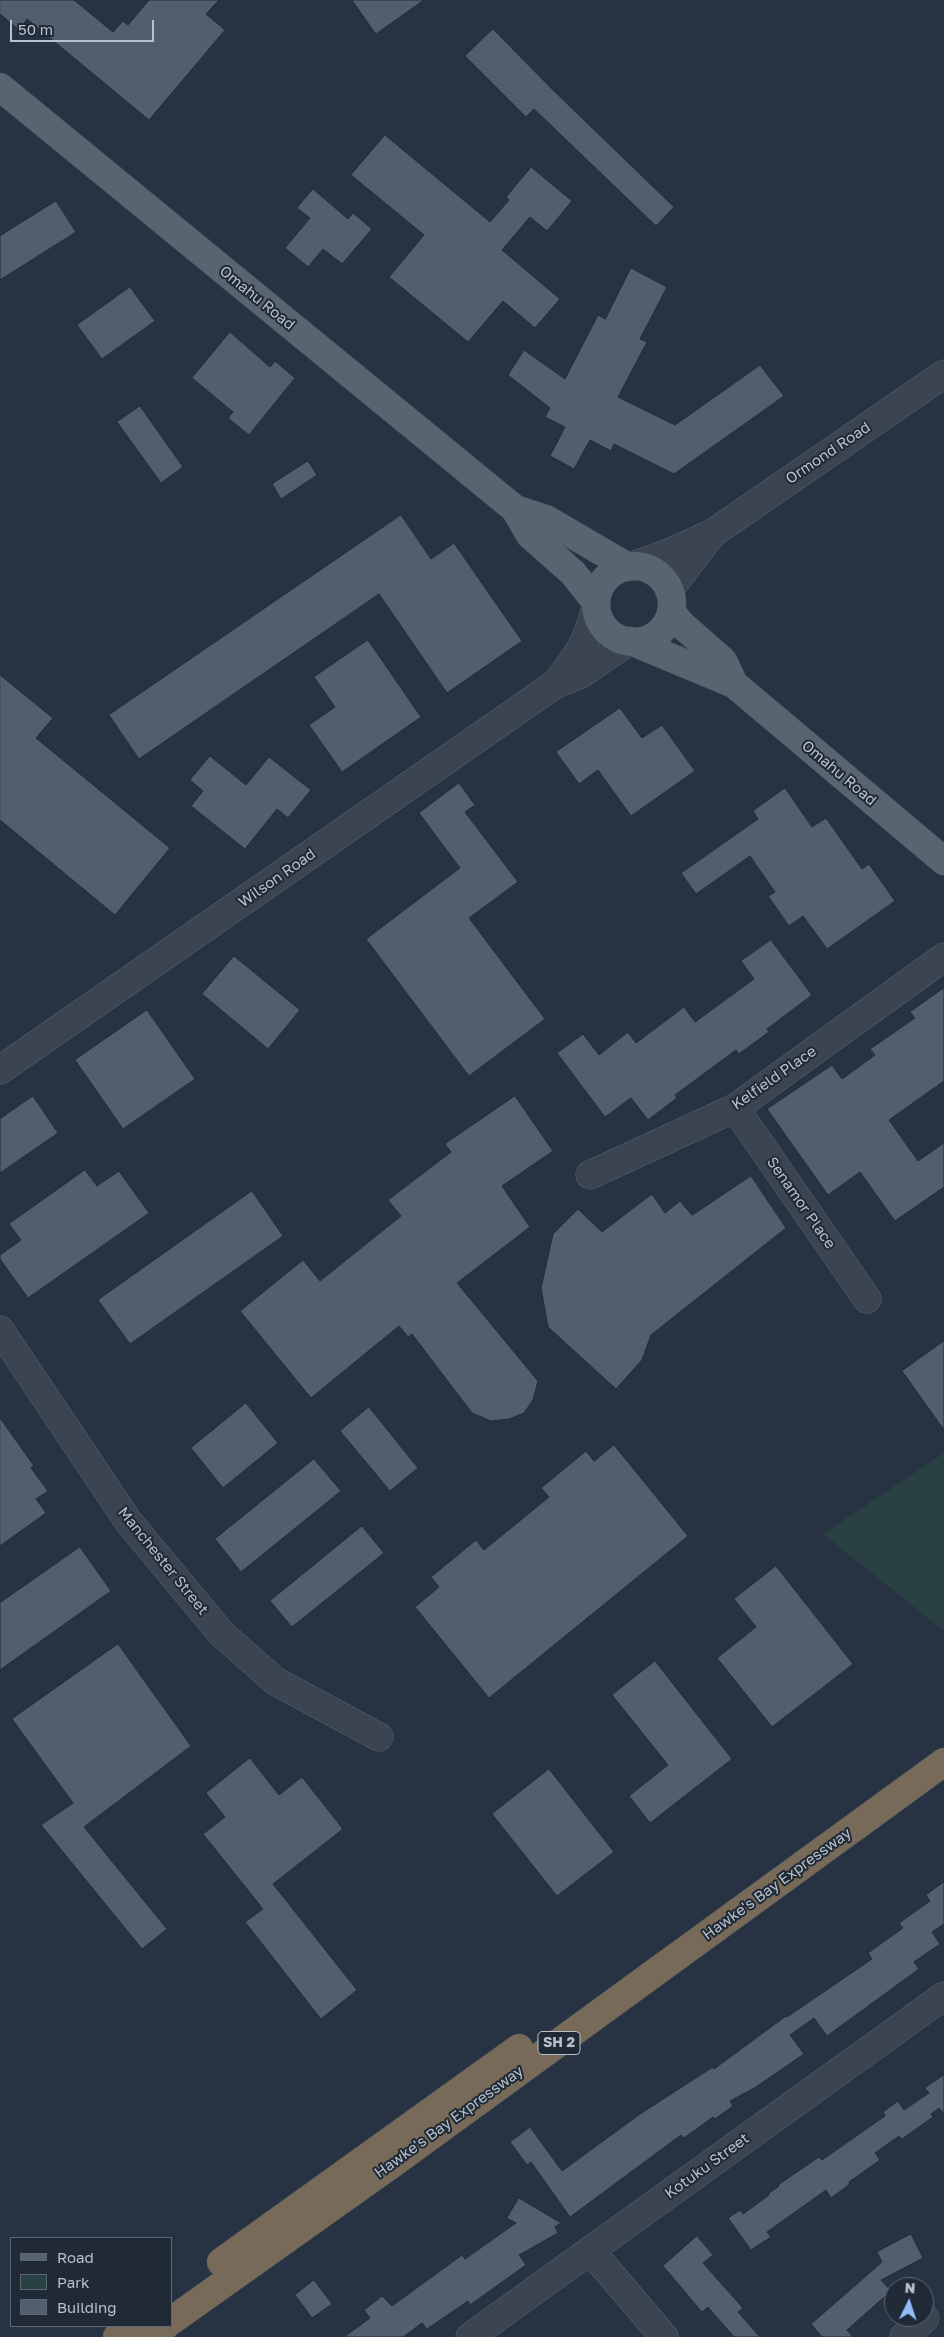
<!DOCTYPE html>
<html>
<head>
<meta charset="utf-8">
<style>
  body { margin:0 }
  #map { position:relative; width:944px; height:2337px; overflow:hidden; background:#273342; font-family:"Golos Text",sans-serif }
  canvas { display:block }
  .legend { position:absolute; left:10px; top:2237px; width:162px; height:90px; box-sizing:border-box; background:#202a37; border:1px solid #5d6673; margin:0; padding:6px 9px; list-style:none; font-size:15px; color:#b8c0cc }
  .legend li { display:flex; align-items:center; gap:10px; height:25px }
  .legend b { width:25px; border:1px solid #5d6673 }
  .north { position:absolute; left:884px; top:2277px; width:50px; height:50px; box-sizing:border-box; background:#202a37; border:1px solid #5d6673; border-radius:50%; rotate:4deg; font-size:14px; font-weight:700; line-height:20px; text-align:center; color:#b8c0cc }
  .north::after { content:''; display:block; margin:auto; width:18px; height:22px; background:#91bcf7; clip-path:polygon(50% 0,100% 100%,50% 72%,0 100%) }
  .scale { position:absolute; left:10px; top:20px; width:144px; height:22px; box-sizing:border-box; border:2px solid #b8c0cc; border-top:0; padding-left:6px; font-size:15px; line-height:18px; white-space:nowrap; color:#b8c0cc; -webkit-text-stroke:4px #202a37; paint-order:stroke }
</style>
</head>
<body>
<div id="map">
<canvas width="944" height="2337"></canvas>
<ul class="legend">
<li><b style="height:6px;background:#596471"></b>Road</li>
<li><b style="height:14px;background:#294143"></b>Park</li>
<li><b style="height:14px;background:#525e6f"></b>Building</li>
</ul>
<div class="north">N</div>
<div class="scale">50 m</div>
</div>
<script>
const ctx = document.querySelector('canvas').getContext('2d');
ctx.lineJoin = 'round';
function paint(path, color) { ctx.fillStyle = color; ctx.fill(path, 'evenodd'); }
function strokePath(path, color, width, dash) { ctx.strokeStyle = color; ctx.lineWidth = width; ctx.lineCap = dash ? 'butt' : 'round'; ctx.setLineDash(dash || []); ctx.stroke(path); }
function label(font, color, halo, rows, align = 'center') {
  ctx.font = font + ' "Golos Text",sans-serif'; ctx.lineWidth = 4; ctx.setLineDash([]); ctx.textBaseline = 'middle'; ctx.strokeStyle = halo; ctx.fillStyle = color; for (const [text, x, y, turn = 0] of rows) {
    ctx.save(); ctx.translate(x, y); ctx.rotate((+turn || 0) * Math.PI / 180); ctx.textAlign = isNaN(turn) ? turn : align; if (halo) ctx.strokeText(text, 0, 0); ctx.fillText(text, 0, 0); ctx.restore();
  }
}
const green = new Path2D(`
  M944 1453V1631L823 1534Z`);
const building = new Path2D(`
  M0 0H74L113 32 123 21 128 25 149 0H219L206 14 225 30 149 120 27 19 19 30 0 14Z
  M352 0H424L376 34Z
  M493 29 553 90 674 207 656 226 534 109 526 117 465 56Z
  M385 135 490 222 509 200 506 197 531 167 572 201 547 231 530 217 502 250 560 299 535 328 503 301 468 342 389 277 424 235 351 175Z
  M313 189 348 219 353 213 372 229 342 264 323 249 308 267 285 248 310 218 297 208Z
  M56 201 76 232 0 280V236Z
  M631 268 667 287 640 339 647 342 618 397 675 425 760 365 784 396 674 474 614 444 611 451 590 440 574 469 550 456 565 427 545 417 550 408 508 375 524 350 565 379 598 315 605 319Z
  M130 287 155 321 102 359 77 325Z
  M230 332 270 367 275 361 295 378 249 435 228 418 233 412 192 378Z
  M140 406 183 467 161 483 117 422Z
  M308 461 317 475 281 499 272 484Z
  M401 515 431 559 454 543 522 641 447 693 379 594 139 759 109 715Z
  M368 640 421 717 342 772 309 725 335 707 314 677Z
  M0 675 53 718 36 738 170 848 115 915 0 820Z
  M620 708 642 738 662 725 695 771 631 816 598 770 579 784 556 752Z
  M210 756 246 785 269 757 311 790 288 818 277 809 245 849 191 806 203 791 190 780Z
  M459 783 475 805 465 812 518 882 469 918 545 1019 469 1076 366 939 460 868 419 813Z
  M785 788 812 827 826 818 862 869 869 864 895 901 827 949 803 916 789 926 768 896 775 892 750 856 696 894 681 873 758 819 753 811Z
  M771 940 812 995 767 1029 769 1032 739 1054 736 1050 675 1095 677 1098 648 1120 631 1098 605 1117 557 1053 583 1034 599 1055 628 1032 636 1043 684 1007 695 1022 754 979 741 961Z
  M234 956 300 1010 268 1049 202 994Z
  M944 988V1081L889 1120 918 1161 944 1143V1187L895 1221 860 1172 828 1195 767 1109 832 1065 842 1079 875 1055 870 1049 915 1018 910 1012Z
  M147 1010 195 1079 123 1129 75 1060Z
  M33 1096 58 1133 0 1173V1119Z
  M515 1096 553 1151 502 1186 530 1227 457 1283 538 1381 533 1400 524 1413 509 1419 491 1421 472 1413 412 1334 408 1337 399 1326 311 1398 240 1311 303 1260 320 1281 401 1216 388 1200 451 1152 445 1144Z
  M85 1170 97 1186 119 1171 149 1213 28 1298 0 1259V1255L21 1240 9 1224Z
  M751 1176 786 1228 651 1335 642 1360 616 1389 548 1327 541 1288 553 1234 578 1209 602 1232 652 1194 665 1213 680 1201 692 1215Z
  M252 1191 283 1236 130 1344 98 1300Z
  M944 1341V1430L902 1371Z
  M246 1403 278 1443 223 1488 191 1448Z
  M369 1407 418 1468 390 1491 340 1431Z
  M0 1418 34 1466 31 1468 48 1491 36 1499 46 1513 0 1546Z
  M614 1445 688 1536 489 1698 415 1607 439 1587 431 1577 476 1540 484 1550 549 1497 541 1488 586 1451 594 1461Z
  M314 1459 341 1491 241 1572 215 1539Z
  M362 1526 384 1553 292 1627 270 1601Z
  M80 1547 111 1591 0 1670V1603Z
  M776 1566 853 1664 772 1727 717 1658 756 1627 734 1599Z
  M118 1644 191 1746 84 1827 167 1929 142 1949 41 1825 73 1803 12 1719Z
  M655 1661 732 1759 650 1823 629 1796 668 1765 612 1695Z
  M250 1758 279 1795 302 1777 343 1829 273 1884 357 1990 321 2019 245 1922 263 1909 203 1834 225 1817 206 1793Z
  M549 1769 614 1852 557 1896 492 1814Z
  M944 1882V1924L932 1932 940 1944 914 1962 919 1969 827 2036 814 2018 790 2035 804 2054 756 2087 730 2101 733 2106 715 2119 713 2117 684 2138 681 2135 570 2217 531 2162 527 2165 510 2142 530 2127 562 2171 640 2114 713 2067 714 2069 786 2016 787 2017 872 1959 868 1953 903 1928 899 1923 930 1901 926 1895Z
  M944 2075V2114L939 2108 931 2114 933 2117 902 2139 899 2136 875 2153 880 2160 849 2182 850 2184 831 2198 826 2190 767 2232 771 2237 751 2250 728 2218 740 2210 743 2214 769 2195 768 2194 779 2186 778 2185 819 2157 822 2160 885 2116 883 2112 898 2101 904 2110 929 2093 925 2088Z
  M519 2198 561 2223 555 2227 558 2233 519 2255 526 2265 470 2305 468 2301 427 2329 422 2323 403 2337H344L370 2318 364 2310 382 2296 392 2306 462 2255 465 2259 516 2223 507 2218Z
  M911 2234 923 2258 881 2280 891 2291 847 2330 853 2337H822L811 2324 882 2262 877 2252Z
  M697 2236 713 2255 703 2263 743 2308 738 2312 760 2337H734L708 2307 702 2312 663 2266Z
  M314 2280 332 2304 312 2318 295 2295Z`);
const minor = new Path2D(`
  M632 566 669 553 713 533 944 374
  M669 590 712 534
  M557 682C580 653 587 642 596 606
  M0 1070 554 685 581 674 629 641
  M735 1108 867 1299
  M590 1175 735 1108 944 957
  M0 1330 128 1521 221 1633 275 1681 379 1737
  M590 2250 664 2337
  M470 2337 944 1996
  M904 2337 925 2318`);
const major = new Path2D(`
  M0 87 515 509 546 519 628 567
  M515 509 530 535 573 573 596 602
  M596 604a38 38 0 1 1 76 0a38 38 0 1 1-76 0Z
  M671 612 682 625 723 661 734 684
  M631 641 734 684 944 861`);
const highway = new Path2D(`
  M221 2262 519 2048
  M171 2321 392 2164 944 1762
  M117 2337 133 2326
  M149 2337 165 2326`);
const shields = [
  [559,2043,42]
];
const shieldNames = [
  ["SH 2",559,2043]
];
const streetNames = [
  ["Omahu Road",257,298,39],
  ["Ormond Road",828,453,-34],
  ["Omahu Road",839,773,40],
  ["Wilson Road",277,878,-35],
  ["Kelfield Place",774,1078,-35],
  ["Senamor Place",801,1203,55],
  ["Manchester Street",163,1561,51],
  ["Hawke's Bay Expressway",777,1884,-36],
  ["Hawke's Bay Expressway",449,2122,-36],
  ["Kotuku Street",707,2166,-36]
];
paint(green, '#294143');
paint(building, '#525e6f');
strokePath(building, '#222c39', 1);
strokePath(minor, '#59636f', 29);
strokePath(major, '#454e5b', 29);
strokePath(highway, '#46505c', 29);
strokePath(minor, '#3b4552', 28);
strokePath(major, '#596471', 28);
strokePath(highway, '#776a58', 28);
for (const [x, y, w] of shields) { const box = new Path2D(); box.roundRect(x - w / 2, y - 11.5, w, 23, 4); ctx.fillStyle = '#202a37'; ctx.fill(box); strokePath(box, '#b8c0cc', 1); }
label('bold 14px', '#b8c0cc', null, shieldNames);
label('15px', '#b8c0cc', '#202a37', streetNames);
</script>
</body>
</html>
